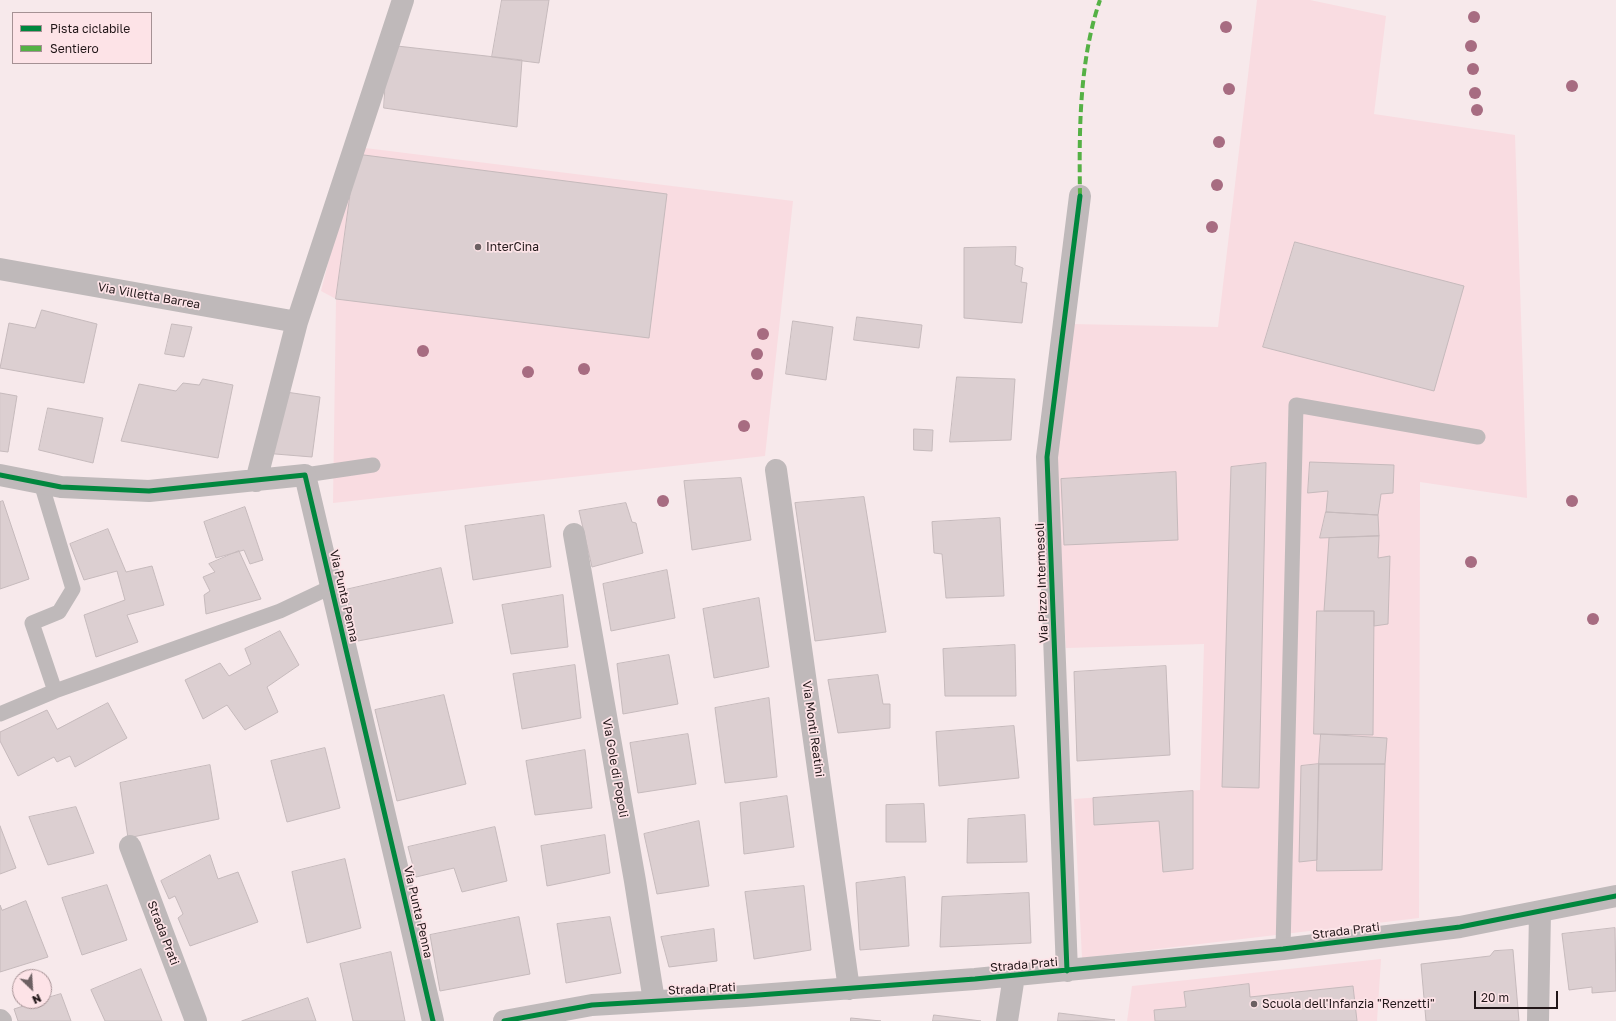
<!DOCTYPE html>
<html>
<head>
<meta charset="utf-8">
<style>
  body { margin:0 }
  #map { position:relative; width:1616px; height:1021px; overflow:hidden; background:#f7e9eb; font-family:"Golos Text",sans-serif }
  canvas { display:block }
  .legend { position:absolute; left:12px; top:12px; width:140px; height:52px; box-sizing:border-box; background:#fde3e7; border:1px solid #a59194; margin:0; padding:5px 7px; list-style:none; font-size:12px; color:#211618 }
  .legend li { display:flex; align-items:center; gap:8px; height:20px }
  .legend b { width:20px; border:1px solid #a59194 }
  .north { position:absolute; left:12px; top:969px; width:40px; height:40px; box-sizing:border-box; background:#fde3e7; border:1px solid #a59194; border-radius:50%; rotate:155deg; font-size:11px; font-weight:700; line-height:16px; text-align:center; color:#211618 }
  .north::after { content:''; display:block; margin:auto; width:14px; height:18px; background:#6c6062; clip-path:polygon(50% 0,100% 100%,50% 72%,0 100%) }
  .scale { position:absolute; left:1474px; top:991px; width:84px; height:18px; box-sizing:border-box; border:2px solid #211618; border-top:0; padding-left:5px; font-size:12px; line-height:14px; white-space:nowrap; color:#211618; -webkit-text-stroke:3px #fde3e7; paint-order:stroke }
</style>
</head>
<body>
<div id="map">
<canvas width="1616" height="1021"></canvas>
<ul class="legend">
<li><b style="height:5px;background:#00873e"></b>Pista ciclabile</li>
<li><b style="height:5px;background:#55b145"></b>Sentiero</li>
</ul>
<div class="north">N</div>
<div class="scale">20 m</div>
</div>
<script>
const ctx = document.querySelector('canvas').getContext('2d');
ctx.lineJoin = 'round';
function paint(path, color) { ctx.fillStyle = color; ctx.fill(path, 'evenodd'); }
function strokePath(path, color, width, dash) { ctx.strokeStyle = color; ctx.lineWidth = width; ctx.lineCap = dash ? 'butt' : 'round'; ctx.setLineDash(dash || []); ctx.stroke(path); }
function label(font, color, halo, rows, align = 'center') {
  ctx.font = font + ' "Golos Text",sans-serif'; ctx.lineWidth = 3.5; ctx.setLineDash([]); ctx.textBaseline = 'middle'; ctx.strokeStyle = halo; ctx.fillStyle = color; for (const [text, x, y, turn = 0] of rows) {
    ctx.save(); ctx.translate(x, y); ctx.rotate((+turn || 0) * Math.PI / 180); ctx.textAlign = isNaN(turn) ? turn : align; if (halo) ctx.strokeText(text, 0, 0); ctx.fillText(text, 0, 0); ctx.restore();
  }
}
const built = new Path2D(`
  M1257 0H1310L1386 16 1374 114 1515 135 1527 498 1420 482 1419 918 1082 958 1074 799 1200 790 1204 644 1066 648 1054 477 1071 324 1218 327Z
  M357 147 793 201 765 456 333 503 336 299 321 291Z
  M1381 959 1377 1021H1127L1132 986Z`);
const building = new Path2D(`
  M502 0H549L539 63 492 57Z
  M388 45 522 60 517 127 384 108Z
  M356 154 667 194 649 338 336 299Z
  M1295 242 1464 286 1434 391 1263 347Z
  M1016 247 1015 265 1023 268 1021 282 1027 283 1022 323 964 318V248Z
  M42 310 97 324 84 383 0 368 9 323 35 328Z
  M857 317 922 325 919 348 854 340Z
  M793 321 833 327 826 380 786 374Z
  M172 324 192 327 184 357 165 354Z
  M957 377 1015 379 1011 440 950 442Z
  M203 379 233 385 218 458 121 441 139 384 176 391 183 383 199 385Z
  M286 392 320 397 312 457 263 453Z
  M0 393 17 396 8 452 0 451Z
  M48 408 103 418 93 463 39 450Z
  M914 429 933 430 932 451 914 450Z
  M1310 462 1394 465 1393 493 1381 494 1378 515 1326 512 1328 491 1308 493Z
  M1266 463 1259 788 1222 787 1231 467Z
  M1176 472 1178 540 1064 545 1061 479Z
  M741 478 751 540 692 550 684 481Z
  M864 497 886 632 815 641 795 503Z
  M3 501 29 579 0 589V502Z
  M626 503 632 522 636 523 643 553 592 567 579 511Z
  M245 507 263 560 250 564 244 550 216 558 204 522Z
  M1326 512 1378 515 1379 536 1320 538Z
  M544 515 551 567 473 580 465 526Z
  M1000 518 1004 596 946 598 942 554 934 553 932 522Z
  M108 529 126 572 152 566 164 605 127 615 138 642 96 657 84 615 125 600 117 571 84 580 70 544Z
  M1379 536 1378 558 1390 556 1388 624 1374 626V611H1324L1329 538Z
  M239 551 261 599 206 614 204 595 210 591 203 577 215 572 209 564Z
  M441 568 453 623 358 641 345 590Z
  M667 570 675 618 611 631 603 584Z
  M563 595 568 647 511 654 502 605Z
  M759 598 769 667 714 678 703 609Z
  M1317 611H1374L1373 735 1314 734Z
  M280 631 299 665 267 687 278 712 245 730 227 705 203 719 185 680 220 663 229 676 251 664 245 649Z
  M1015 645 1016 696H945L943 649Z
  M669 655 678 704 623 714 617 664Z
  M575 665 581 718 522 729 513 674Z
  M1166 666 1170 755 1077 761 1074 672Z
  M878 675 883 704H890V728L838 733 828 680Z
  M444 695 466 784 397 801 375 710Z
  M769 698 777 777 725 783 715 708Z
  M108 703 127 738 75 767 70 756 57 762 54 757 18 776 0 741V732L47 710 57 729Z
  M1014 726 1019 778 939 786 936 732Z
  M688 734 696 784 638 793 630 743Z
  M1321 734 1387 738 1385 764H1319Z
  M325 748 340 808 287 822 271 761Z
  M585 750 592 808 535 815 526 761Z
  M1319 764H1385L1382 870 1317 871Z
  M1319 764 1317 860 1299 862 1301 766Z
  M210 765 219 819 128 838 120 783Z
  M1193 791V869L1163 872 1159 821 1094 825 1093 798Z
  M787 796 794 847 744 854 740 803Z
  M924 804 926 842H886V805Z
  M76 807 94 853 48 865 29 817Z
  M1025 815 1027 862 967 863 968 819Z
  M699 821 709 886 657 894 644 834Z
  M0 826 16 868 0 874Z
  M495 827 507 881 462 892 454 868 416 877 408 847Z
  M605 835 610 873 547 886 541 846Z
  M210 855 218 879 238 872 258 922 190 946 178 918 183 914 175 896 169 899 161 881Z
  M345 859 361 928 307 943 292 872Z
  M905 877 909 946 860 950 856 883Z
  M107 885 127 940 82 955 62 898Z
  M804 886 811 950 754 959 745 892Z
  M1029 893 1031 943 940 947 942 897Z
  M26 901 48 957 0 972V905L2 910Z
  M519 917 530 974 440 991 430 935Z
  M610 917 621 973 566 983 557 924Z
  M1615 928 1616 991 1592 993V987L1569 990 1562 934Z
  M714 929 717 961 669 967 661 937Z
  M1513 950 1519 1021H1426L1421 964 1490 956 1494 951Z
  M391 952 405 1021H353L340 964Z
  M141 969 162 1021H105L91 990Z
  M1249 984 1250 997 1353 986 1357 1021H1155L1154 1010 1186 1007 1184 992Z
  M61 994 71 1021H18L14 1009 39 1001H44V999Z
  M308 998 316 1021H242Z
  M1059 1013 1115 1020 1058 1021Z
  M934 1015 981 1021H933Z
  M851 1018 881 1021H851Z`);
const service = new Path2D(`
  M305 475 373 465
  M41 483 73 589 59 612 32 623 55 691
  M0 714 55 691 280 611 331 587
  M1283 949 1296 405 1478 437`);
const minor = new Path2D(`
  M0 269 297 322
  M776 470 849 989
  M0 475 61 487 149 491 305 475 411 926 433 1021
  M256 481 297 322 403 0
  M574 534 635 881 654 1001
  M130 846 196 1021
  M1067 971 1047 457 1080 196
  M0 1020 1 1021
  M504 1021 592 1005 745 996 975 979 1283 949 1460 927 1616 896
  M1007 1021 1014 976
  M1538 1021 1540 912`);
const quiet = new Path2D(`
  M1080 196C1079 132 1079 61 1100 0`);
const cycleway = new Path2D(`
  M0 475 61 487 149 491 305 475 411 926 433 1021
  M1067 971 1047 457 1080 196
  M504 1021 592 1005 745 996 975 979 1283 949 1460 927 1616 896`);
const trees = [
  [1474,17],
  [1226,27],
  [1471,46],
  [1473,69],
  [1572,86],
  [1229,89],
  [1475,93],
  [1477,110],
  [1219,142],
  [1217,185],
  [1212,227],
  [763,334],
  [423,351],
  [757,354],
  [584,369],
  [528,372],
  [757,374],
  [744,426],
  [663,501],
  [1572,501],
  [1471,562],
  [1593,619]
];
const markers = [
  [478,247,4,"#6c6062"],
  [1254,1004,4,"#6c6062"]
];
const poiNames = [
  ["InterCina",486,247],
  ["Scuola dell'Infanzia \"Renzetti\"",1262,1004]
];
const streetNames = [
  ["Via Villetta Barrea",149,296,10],
  ["Via Pizzo Intermesoli",1042,583,-92],
  ["Via Punta Penna",344,596,77],
  ["Via Monti Reatini",813,729,82],
  ["Via Gole di Popoli",615,768,80],
  ["Via Punta Penna",418,912,77],
  ["Strada Prati",1346,931,-7],
  ["Strada Prati",163,933,69],
  ["Strada Prati",1024,965,-5],
  ["Strada Prati",702,989,-3]
];
paint(built, '#f9dce1');
paint(building, '#dccfd1');
strokePath(building, '#c6babc', 1);
strokePath(service, '#bfb9ba', 15);
strokePath(minor, '#bfb9ba', 22);
strokePath(quiet, '#55b145', 4, [8, 4]);
strokePath(cycleway, '#00873e', 5);
ctx.fillStyle = '#a76c81';
for (const [x, y] of trees) { ctx.beginPath(); ctx.arc(x, y, 6, 0, 2 * Math.PI); ctx.fill(); }
for (const [x, y, r, color] of markers) { const dot = new Path2D(); dot.arc(x, y, r, 0, 2 * Math.PI); ctx.fillStyle = color; ctx.fill(dot); strokePath(dot, '#fde3e7', 1.5); }
label('12px', '#211618', '#fde3e7', poiNames, 'left');
label('12px', '#211618', '#fde3e7', streetNames);
</script>
</body>
</html>
